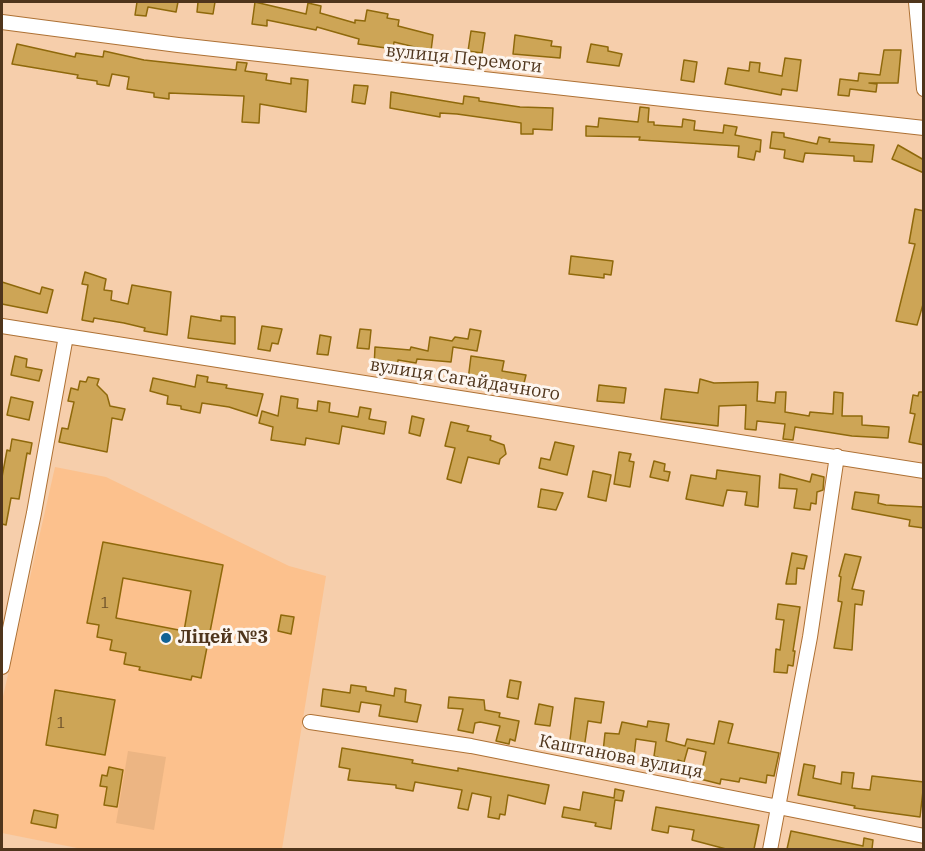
<!DOCTYPE html>
<html>
<head>
<meta charset="utf-8">
<style>
  body { margin:0 }
  #map { position:relative; width:925px; height:851px; overflow:hidden; background:#f6ceab; font-family:"IBM Plex Serif",serif }
  canvas { display:block }
  .frame { position:absolute; inset:0; border:3px solid #4f351c; pointer-events:none }
</style>
</head>
<body>
<div id="map">
<canvas width="925" height="851"></canvas>
<div class="frame"></div>
</div>
<script>
const ctx = document.querySelector('canvas').getContext('2d');
ctx.lineJoin = 'round';
function paint(path, color) { ctx.fillStyle = color; ctx.fill(path, 'evenodd'); }
function strokePath(path, color, width, dash) { ctx.strokeStyle = color; ctx.lineWidth = width; ctx.lineCap = dash ? 'butt' : 'round'; ctx.setLineDash(dash || []); ctx.stroke(path); }
function label(font, color, halo, rows, align = 'center') {
  ctx.font = font + ' "IBM Plex Serif",serif'; ctx.lineWidth = 6; ctx.setLineDash([]); ctx.textBaseline = 'middle'; ctx.strokeStyle = halo; ctx.fillStyle = color; for (const [text, x, y, turn = 0] of rows) {
    ctx.save(); ctx.translate(x, y); ctx.rotate((+turn || 0) * Math.PI / 180); ctx.textAlign = isNaN(turn) ? turn : align; if (halo) ctx.strokeText(text, 0, 0); ctx.fillText(text, 0, 0); ctx.restore();
  }
}
const built = new Path2D(`
  M55 467 106 477 289 566 326 576 282 849H82L2 833V701Z`);
const green = new Path2D(`
  M128 751 166 757 154 830 116 823Z`);
const building = new Path2D(`
  M137 2H178L176 12 148 7 146 16 135 15Z
  M198 2H215L213 14 197 12Z
  M255 2 306 14 308 3 321 6 320 13 355 23V20L365 21 367 10 388 14 387 18 399 20 398 26 433 35 431 51 394 42 393 49 358 44 359 39 317 27 316 30 267 20V26L252 24Z
  M471 31 485 33 482 53 468 51Z
  M515 35 552 41 551 46 561 47 560 58 513 54Z
  M17 44 75 57 76 53 103 57 104 51 144 60 236 70 237 62 247 63 245 71 267 74 266 80 291 84V78L308 80 306 112 260 104 259 123 242 122 244 96 169 93V99L154 97V93L127 89 129 77 112 74 109 86 97 84V81L77 78 78 75 12 64Z
  M591 44 608 47V51L622 54 619 66 587 62Z
  M884 50H901L898 83H869L877 84 876 92 850 89 849 96 838 95 840 79 858 81 859 73 880 75Z
  M785 58 801 60 797 91 782 89 781 95 725 84 728 68 749 71 750 62 760 63 759 72 782 76Z
  M684 60 697 62 694 82 681 80Z
  M354 85 368 86 365 104 352 102Z
  M391 92 463 104 464 96 479 98V101L520 107 553 108 552 130 533 129V134H521V123L457 114 440 113V117L390 108Z
  M640 107 649 108 648 122H654V125L682 127 683 119 695 121 694 130 723 133 724 125 737 127 735 135 761 140 760 152 756 151 754 160 738 157 739 146 639 140 640 137 586 136V126L598 127 599 118 638 122Z
  M772 132 784 133V137L817 144 819 137 830 139 829 142 874 145 872 162 854 161V156L805 153 803 162 784 158 785 150 770 148Z
  M898 145 924 160V173L892 159Z
  M915 209 924 211V301L917 325 896 321 915 244 909 243Z
  M571 256 613 261 611 275 604 274V278L569 274Z
  M85 272 106 279 104 290 112 291 111 300 128 304 132 285 171 292 167 335 144 331 145 328 124 323 94 318 93 322 82 320 88 285 82 284Z
  M2 282 40 294 42 287 53 290 47 313 2 304Z
  M191 316 221 321V316L235 317V344L188 338Z
  M262 326 282 329 278 344 272 343 270 351 258 349Z
  M360 329 371 330 369 349 357 348Z
  M470 329 481 331 477 351 453 347 451 362 417 359 416 363 398 360 397 369 374 368 375 347 410 350 411 347 428 351 430 337 452 341 455 337 468 339Z
  M320 335 331 337 328 355 317 354Z
  M15 356 27 359 26 367 42 370 39 381 11 375Z
  M471 356 504 361 502 371 526 375 524 383 517 382 515 394 505 393 507 381 483 378 482 390 467 388Z
  M197 375 208 377 207 382 227 385 226 388 263 394 257 416 229 407 202 403 200 413 181 409V406L167 404 168 396 150 391 153 378 195 387Z
  M88 377 99 379 97 385 107 395 110 406 125 409 122 420 112 418 107 452 59 442 62 428 68 429 74 402 68 401 71 388 78 390 80 381 86 382Z
  M700 379 714 383 758 382 757 401 775 403 776 392H786L785 412 809 416 810 412 833 414 834 392 843 393 842 416H862V425L889 427 888 438 852 436 795 427 793 440 783 439 785 424 757 421 756 430 745 429 746 405 719 406 718 426 661 419 665 389 698 393Z
  M599 385 626 388 624 403 597 401Z
  M919 392H924V445L909 442 915 414 910 413 913 395 918 396Z
  M281 396 298 399 297 408 317 411 318 401 330 403 329 412 358 417 360 407 371 409 369 419 386 422 384 434 342 426 339 444 306 438 305 445 271 440 273 427 259 423 262 411 278 416Z
  M11 397 33 402 29 420 7 415Z
  M412 416 424 419 420 436 409 433Z
  M451 422 469 426 467 431 491 436 490 440 504 445 506 454 500 459 499 464 468 457 461 483 447 479 455 448 445 446Z
  M12 439 32 443 30 454 27 453 19 499 11 498 6 525 2 524V477L7 450 10 451Z
  M555 442 574 446 567 475 539 468 541 458 550 460Z
  M619 452 631 454 629 461 634 462 630 487 614 484Z
  M654 461 665 464 664 471 670 472 668 481 650 477Z
  M717 470 760 476 758 507 745 505 747 492 727 490 723 506 686 499 691 475 716 479Z
  M593 471 611 475 606 501 588 497Z
  M780 474 810 482 812 474 824 477 823 490 817 492 816 504 811 503 810 510 794 508 797 489 779 488Z
  M541 489 563 493 556 510 538 507Z
  M855 492 879 495 878 503 886 505 924 507V528L909 526 910 520 852 509Z
  M103 542 223 565 201 678 192 676 191 680 139 670 140 667 124 664 126 653 110 650 112 640 97 637 99 625 87 623ZM123 578 191 591 184 631 116 618Z
  M792 553 807 556 804 569 797 568 796 584H786Z
  M845 554 861 557 852 589 864 591 862 605 855 604 852 650 834 648 842 602 838 601 841 577 839 576Z
  M778 604 800 607 793 651H795L793 666 788 665 787 673 774 672 776 649 780 650 784 620 776 619Z
  M281 615 294 617 291 634 278 631Z
  M510 680 521 682 518 699 507 697Z
  M351 685 366 687V691L394 696 395 688 406 690 405 702 421 705 417 722 379 716 381 705 361 702 359 712 321 706 323 689 350 693Z
  M55 690 115 700 105 755 46 745Z
  M449 697 484 700 485 710 500 713 499 717 519 721 515 741 510 739 509 744 496 741 500 726 480 722 475 723 473 733 458 730 463 709 448 708Z
  M575 698 604 702 601 723 588 721 584 749 569 748Z
  M539 704 553 707 550 726 535 724Z
  M648 721 669 724 666 741 685 746 687 739 714 744 719 721 733 724 728 743 779 753 774 776 767 775 766 783 740 778 739 782 721 779 720 784 700 779 706 752 688 748 684 762 678 760 677 764 654 756 656 742 636 739 634 756 603 752 605 733 619 734 622 722 647 727Z
  M342 748 413 760 412 763 458 771V768L549 785 545 804 508 795 505 815 500 814 499 819 488 817 491 797 472 793 468 810 458 808 462 790 415 782 413 791 396 788V785L348 780 350 769 339 767Z
  M804 764 815 766 813 778 841 784 842 772 854 773 852 788 870 790 872 776 924 782 920 817 854 808 855 806 798 795Z
  M109 767 123 770 117 807 104 805 107 787 100 786 102 775 107 776Z
  M615 789 624 791 622 801 615 800 611 829 595 826 596 823 562 817 564 807 580 810 583 792 614 798Z
  M656 807 759 825 754 849H726L692 840 694 830 669 826 668 833 652 830Z
  M34 810 58 815 56 828 31 823Z
  M791 831 863 846 864 838 873 840 872 849H787Z`);
const street = new Path2D(`
  M916 2 924 89
  M2 22 178 45 924 128
  M2 326 924 471
  M2 667 34 513 66 336
  M310 722 471 746 924 836
  M770 850 810 637 837 456`);
const markers = [
  [166,638,6,"#116395"]
];
const numberNames = [
  ["1",105,604],
  ["1",61,724]
];
const streetNames = [
  ["вулиця Перемоги",464,59,6],
  ["вулиця Сагайдачного",465,380,9],
  ["Каштанова вулиця",621,757,11]
];
const poiNames = [
  ["Ліцей №3",178,638]
];
paint(built, '#fcc18d');
paint(green, '#ecb583');
paint(building, '#cda556');
strokePath(building, '#8f690b', 1.5);
strokePath(street, '#ae7134', 16);
strokePath(street, '#fff', 14);
for (const [x, y, r, color] of markers) { const dot = new Path2D(); dot.arc(x, y, r, 0, 2 * Math.PI); ctx.fillStyle = color; ctx.fill(dot); strokePath(dot, '#fdf6f0', 2); }
label('15px', '#6e512a', null, numberNames);
label('18px', '#4f351c', '#fdf6f0', streetNames);
label('bold 18px', '#4f351c', '#fdf6f0', poiNames, 'left');
</script>
</body>
</html>
